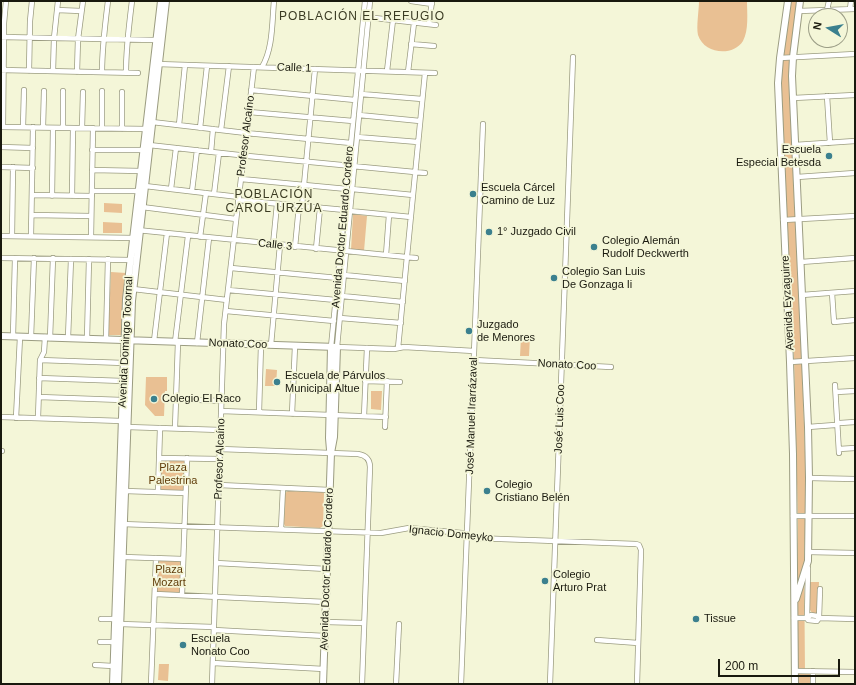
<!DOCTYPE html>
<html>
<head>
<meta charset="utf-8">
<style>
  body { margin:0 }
  #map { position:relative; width:856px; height:685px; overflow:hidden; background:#f4f6d8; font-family:Helvetica,sans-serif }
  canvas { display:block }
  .frame { position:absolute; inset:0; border:2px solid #19190e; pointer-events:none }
  .north { position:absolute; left:808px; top:8px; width:40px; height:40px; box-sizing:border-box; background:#f4f6d8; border:1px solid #9c9e87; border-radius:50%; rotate:281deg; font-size:11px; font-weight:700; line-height:16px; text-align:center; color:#19190e }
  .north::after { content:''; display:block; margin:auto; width:14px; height:18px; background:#3b808e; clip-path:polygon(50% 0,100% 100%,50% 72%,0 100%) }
  .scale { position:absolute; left:718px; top:659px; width:122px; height:18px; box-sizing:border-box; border:2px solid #19190e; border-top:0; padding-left:5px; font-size:12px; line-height:14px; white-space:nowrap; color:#19190e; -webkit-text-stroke:3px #f4f6d8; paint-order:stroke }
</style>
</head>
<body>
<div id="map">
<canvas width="856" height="685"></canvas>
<div class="frame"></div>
<div class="north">N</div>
<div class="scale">200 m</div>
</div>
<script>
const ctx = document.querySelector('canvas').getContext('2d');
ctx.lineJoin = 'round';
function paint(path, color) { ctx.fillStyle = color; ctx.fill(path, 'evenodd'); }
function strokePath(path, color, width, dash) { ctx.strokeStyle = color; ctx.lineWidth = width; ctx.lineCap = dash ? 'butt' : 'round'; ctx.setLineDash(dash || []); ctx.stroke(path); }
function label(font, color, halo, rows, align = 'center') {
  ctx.font = font + ' Helvetica,sans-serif'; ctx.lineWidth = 3.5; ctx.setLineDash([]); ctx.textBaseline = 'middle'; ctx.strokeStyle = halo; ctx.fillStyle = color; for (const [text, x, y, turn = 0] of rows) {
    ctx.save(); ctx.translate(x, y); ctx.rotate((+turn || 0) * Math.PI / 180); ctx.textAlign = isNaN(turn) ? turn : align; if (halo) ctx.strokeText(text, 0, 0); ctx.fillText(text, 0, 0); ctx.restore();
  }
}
const green = new Path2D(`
  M699 1H747C747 13 749 30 743 41 733 57 704 54 698 35 696 27 699 10 699 1Z
  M790 1H799L791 50 807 509 804 553 805 673H810V684H797L798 524 794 356 785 207 780 82Z
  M104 203 122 204V213L104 212Z
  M353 214 367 216 364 251 351 250Z
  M103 222 122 223V233H103Z
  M111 272 126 273 123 335H108Z
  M521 337H530L529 356H520Z
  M266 369 277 370 276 386H265Z
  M146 377H167V391H165L164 416H155L145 405Z
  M371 391H382L381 410 371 409Z
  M184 459 186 461 184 490 183 491 160 490 161 460Z
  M288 491 322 492 324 493 323 526 320 528 285 526 284 524 285 493Z
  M159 560 179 561 181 562 180 592 179 594 158 593 156 591Z
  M810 582H819L818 613H812L810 610Z
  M159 664H169L168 681 158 680Z`);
const minor = new Path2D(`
  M370 1 337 347 394 349 404 347 474 351
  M411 1 432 4
  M850 9 851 1
  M57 10 81 11
  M827 10 829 1
  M799 11 855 9
  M366 17 436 25
  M429 24 432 1
  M1 37 156 40
  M411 44 434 46
  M780 58 855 54
  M157 64 435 73
  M262 67C273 49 272 22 274 1
  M1 70 138 73
  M29 71 30 21 32 1
  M53 71 54 38 58 1
  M387 71 393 20
  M77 72 78 39 83 1
  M102 72C102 48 105 25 108 1
  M126 72C126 48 129 25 132 1
  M408 72 414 23
  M251 90 355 100
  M361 94 422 99
  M827 96 830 143
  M793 98 855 95
  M249 112 353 121
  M359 115 420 121
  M152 122 246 133 351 143
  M179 125 185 65
  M1 127 148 129
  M3 127 4 23 6 1
  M23 127 24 90
  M43 127 44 91
  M63 128V91
  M82 128 83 92
  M102 128V91
  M200 128 207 66
  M122 129V92
  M221 130 229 66
  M357 137 418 142
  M149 145 248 156 425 173
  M795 145 855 141
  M1 147 33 148
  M92 150H143
  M211 152 213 129
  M1 167 33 168
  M92 170 141 171
  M797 177 855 173
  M241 179 347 189
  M145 186 239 197
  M171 189 176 148
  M352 189 413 195
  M92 191H139
  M192 191 197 150
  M214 194 219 153
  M32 195 92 196
  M52 196 53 128
  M72 196 73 128
  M238 200 345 210
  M302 206 315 69
  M142 207 236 219
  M350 211 411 217
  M32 215 91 216
  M783 220 855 216
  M137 230 416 258
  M1 236 135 238
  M12 236 13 167
  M31 236 33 127
  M91 237 93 128
  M200 237 206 193
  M273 245 277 204
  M295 247 299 206
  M316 249 320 208
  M386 255 389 215
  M1 258 131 260
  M801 262 855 258
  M231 268 338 278
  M344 275 405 281
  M133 289 227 300
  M228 290 336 300
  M832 293 834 322 855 320
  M802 295 855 291
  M342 296 403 302
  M226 311 334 321
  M340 318 401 323
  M13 336 15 258
  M31 337 34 258
  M50 338 53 258
  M68 338 71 259
  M87 339 89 259
  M106 339 108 259
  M154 341 167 233
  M175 342 188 236
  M197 343 209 238
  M271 345 280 245
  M331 347 365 1
  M398 348 425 73
  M40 360 124 363
  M474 360 611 367
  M790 362 855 358
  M39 378 123 381
  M365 381 400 382
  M835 385 839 453
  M836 392 855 391
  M39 397 122 400
  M176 399 222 401
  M221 411 386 417
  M259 412 261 345
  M292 414 295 346
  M364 416 367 348
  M1 417 122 421
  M16 418 20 337
  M38 418 40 360 44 352 45 337
  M127 427 221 430
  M385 427 387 381
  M808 427 835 425 840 423 855 422
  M175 428 178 342
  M220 449 358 454C366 455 370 460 370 467L362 684
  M839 449 855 448
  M1 451H2
  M159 458 220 459
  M809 478 855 479
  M219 485 330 490
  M125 491 185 493
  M158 492 160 428
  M793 516H855
  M121 524 381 533 409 528 462 533 474 538 636 544 639 545 641 550 637 684
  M281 529 283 488
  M808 552 855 553
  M123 557 183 559
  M216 563 327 569
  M155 594 326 602
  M182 595 187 458
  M794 618H807L811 615 817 616 819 618 855 619
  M807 618 808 568
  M807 618 808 620 817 621 819 618
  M819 618 820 589
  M101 619H115
  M326 622 364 623
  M120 624 214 627
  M214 630 325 636
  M597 640 638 643
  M100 642H114
  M213 663 324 669
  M95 665 113 666
  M795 671 855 672
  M151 684 156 558
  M212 684 224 324 254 67
  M396 684 399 624
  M461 684 483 124
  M550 684 573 57
  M813 684V671`);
const major = new Path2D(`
  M788 1 780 58 778 83 790 362 793 454 795 684
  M1 336 337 347 334 437 331 453 323 684
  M330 450 329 438 331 347
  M796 599 808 561 809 478 808 427 792 76 793 57 800 1
  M113 684 126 299 161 1
  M118 684 132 301 166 1`);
const markers = [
  [829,156,4,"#3b808e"],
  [473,194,4,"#3b808e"],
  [489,232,4,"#3b808e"],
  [594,247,4,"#3b808e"],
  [554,278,4,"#3b808e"],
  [469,331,4,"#3b808e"],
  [277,382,4,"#3b808e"],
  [154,399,4,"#3b808e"],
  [487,491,4,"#3b808e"],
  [545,581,4,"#3b808e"],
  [696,619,4,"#3b808e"],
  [183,645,4,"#3b808e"]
];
const streetNames = [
  ["Calle 1",294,68,2],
  ["Profesor Alcaíno",246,136,-83],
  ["Avenida Doctor Eduardo Cordero",343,227,-85],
  ["Calle 3",275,245,6],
  ["Avenida Eyzaguirre",788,303,-93],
  ["Avenida Domingo Tocornal",126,342,-87],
  ["Nonato Coo",238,344,2],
  ["Nonato Coo",567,365,3],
  ["José Manuel Irarrázaval",472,416,-88],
  ["José Luis Coo",560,419,-88],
  ["Profesor Alcaíno",220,459,-88],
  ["Ignacio Domeyko",451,534,6],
  ["Avenida Doctor Eduardo Cordero",327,569,-88]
];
const poiNames = [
  ["Escuela",821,150,"right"],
  ["Especial Betesda",821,163,"right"],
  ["Escuela Cárcel",481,188],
  ["Camino de Luz",481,201],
  ["1° Juzgado Civil",497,232],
  ["Colegio Alemán",602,241],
  ["Rudolf Deckwerth",602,254],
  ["Colegio San Luis",562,272],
  ["De Gonzaga Ii",562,285],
  ["Juzgado",477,325],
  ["de Menores",477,338],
  ["Escuela de Párvulos",285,376],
  ["Municipal Altue",285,389],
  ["Colegio El Raco",162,399],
  ["Colegio",495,485],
  ["Cristiano Belén",495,498],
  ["Colegio",553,575],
  ["Arturo Prat",553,588],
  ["Tissue",704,619],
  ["Escuela",191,639],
  ["Nonato Coo",191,652]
];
const parkNames = [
  ["Plaza",173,468],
  ["Palestrina",173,481],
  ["Plaza",169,570],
  ["Mozart",169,583]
];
const neighbourhoodNames = [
  ["POBLACIÓN EL REFUGIO",362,17],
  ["POBLACIÓN",274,195],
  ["CAROL URZÚA",274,209]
];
paint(green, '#e9c093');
strokePath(minor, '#9b9c81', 6);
strokePath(major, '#9b9c81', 8);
strokePath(minor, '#fff', 4.5);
strokePath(major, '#fff', 6);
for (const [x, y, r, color] of markers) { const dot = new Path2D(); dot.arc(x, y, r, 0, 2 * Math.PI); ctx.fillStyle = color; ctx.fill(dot); strokePath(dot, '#f4f6d8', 1.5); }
label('11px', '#19190e', '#f4f6d8', streetNames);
label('11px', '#19190e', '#f4f6d8', poiNames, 'left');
label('11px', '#5f3b08', '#f4f6d8', parkNames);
ctx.letterSpacing = '1px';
label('12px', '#3b3b23', '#f4f6d8', neighbourhoodNames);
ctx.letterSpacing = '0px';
</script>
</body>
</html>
